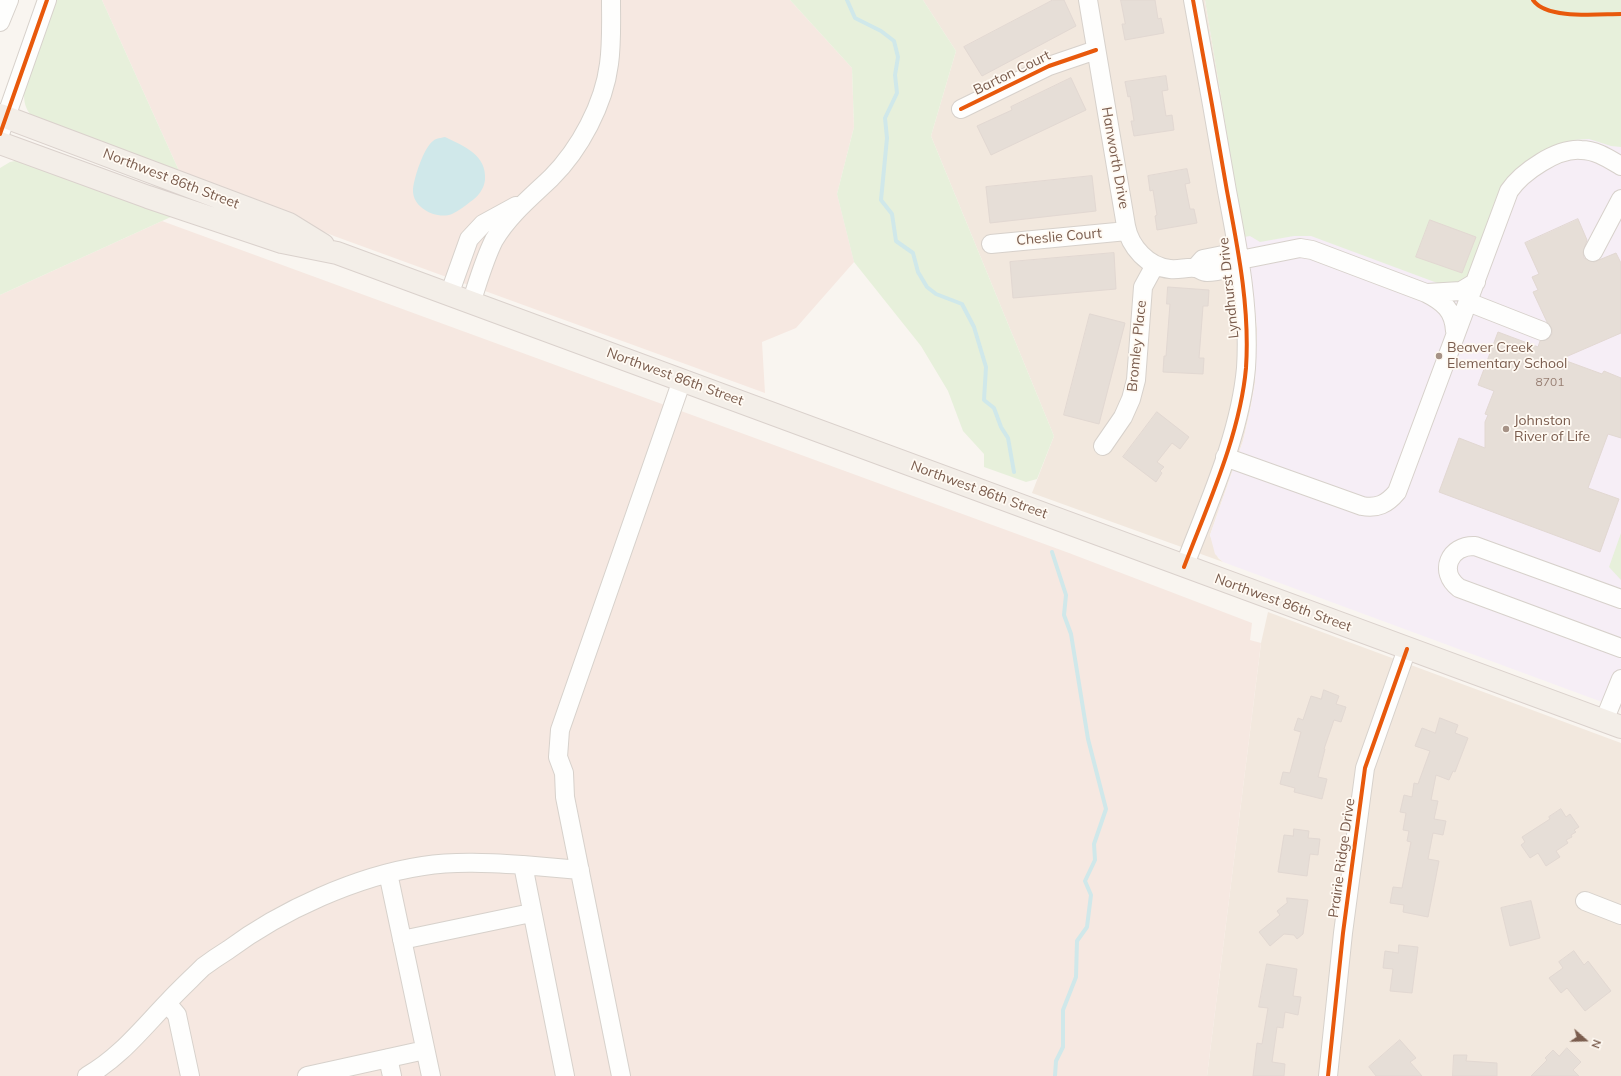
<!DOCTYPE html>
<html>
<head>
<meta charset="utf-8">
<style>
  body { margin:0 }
  #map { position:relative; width:1621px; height:1076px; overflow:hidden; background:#f9f5f0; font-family:Mulish,sans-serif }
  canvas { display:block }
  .north { position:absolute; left:1565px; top:1020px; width:40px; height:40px; -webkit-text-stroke:3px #fffaf3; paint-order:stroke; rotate:110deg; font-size:11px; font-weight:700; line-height:16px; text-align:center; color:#7a5c4d }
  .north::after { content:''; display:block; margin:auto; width:14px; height:18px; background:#7a5c4d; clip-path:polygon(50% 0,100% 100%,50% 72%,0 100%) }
</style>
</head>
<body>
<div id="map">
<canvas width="1621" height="1076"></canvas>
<div class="north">N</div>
</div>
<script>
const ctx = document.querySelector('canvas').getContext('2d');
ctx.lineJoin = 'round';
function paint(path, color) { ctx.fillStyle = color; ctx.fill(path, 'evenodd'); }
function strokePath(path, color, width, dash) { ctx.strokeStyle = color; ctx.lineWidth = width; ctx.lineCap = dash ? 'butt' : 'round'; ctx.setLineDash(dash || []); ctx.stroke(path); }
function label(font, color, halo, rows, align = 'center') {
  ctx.font = font + ' Mulish,sans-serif'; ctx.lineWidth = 3.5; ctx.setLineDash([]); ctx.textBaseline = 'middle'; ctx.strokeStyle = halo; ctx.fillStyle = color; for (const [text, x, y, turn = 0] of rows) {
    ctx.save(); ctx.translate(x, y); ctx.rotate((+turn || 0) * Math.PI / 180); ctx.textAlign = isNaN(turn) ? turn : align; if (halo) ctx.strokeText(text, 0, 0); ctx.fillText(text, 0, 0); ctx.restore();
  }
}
const residential = new Path2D(`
  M923 0H1205L1252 280 1257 329 1255 383 1250 411 1243 441 1210 535 1218 558 1223 562 1032 493 1054 436 931 136 956 51Z
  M1268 612 1621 743V1076H1207L1261 643Z`);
const commercial = new Path2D(`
  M102 0H790L852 68 854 127 837 194 854 262 796 328 762 342 765 393 334 236 180 173Z
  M162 221 1069 553 1252 623 1250 640 1261 643 1207 1076H0V295Z`);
const education = new Path2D(`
  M1205 0H1621V709L1223 562 1215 554 1210 535 1243 441 1250 411 1255 383 1257 329 1252 280Z`);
const green = new Path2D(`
  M56 0H102L180 173 31 115C25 108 24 102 24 93Z
  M790 0H923L956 51 931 136 1054 436 1037 479 1026 482 984 467V454L963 431 948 391 921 346 854 262 837 194 854 127 852 68Z
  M1205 0H1621V147L1611 146 1589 139 1573 140 1529 166 1467 282 1440 284 1311 236H1294L1260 242 1250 236 1244 237Z
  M20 160 173 216 0 295V168L10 162Z
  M1621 533V580L1609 567Z`);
const water = new Path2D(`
  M445 137C464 146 487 155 485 180 484 189 478 197 470 202 465 206 458 211 452 214 437 220 413 208 413 191 413 180 424 147 433 141 436 138 441 138 445 137Z`);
const stream = new Path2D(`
  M847 0 855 18 881 31 894 41 898 57 895 75 897 93 885 118 887 138 881 200 892 214 896 241 913 253 918 272 927 287 936 294 962 304 974 327 986 367 984 400 994 408 1001 427 1008 438 1014 472
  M1052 552 1066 595 1064 615 1071 634 1088 739 1106 809 1094 844 1095 860 1085 881 1091 895 1087 927 1077 941 1076 977 1063 1010V1047L1056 1061 1055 1076`);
const building = new Path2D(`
  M1053 0H1064L1076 26 982 76 964 47Z
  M1121 0H1155L1158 19 1161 18 1164 33 1125 40 1122 24H1125Z
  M1166 76 1168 90 1162 91 1166 116 1172 115 1174 130 1134 136 1131 121H1134L1130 96 1128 97 1125 82Z
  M1071 78 1086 110 991 155 977 126 1012 110 1011 107Z
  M1187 169 1190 183 1185 184 1190 209H1194L1197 223 1157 230 1155 216 1157 215 1153 190 1150 191 1148 176Z
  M1092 176 1096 211 990 223 986 187Z
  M1578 219 1587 240 1583 252 1584 258 1594 262 1616 253 1621 263V333L1561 359 1602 374 1604 371 1621 378V438L1608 434 1588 488 1619 499 1600 552 1439 492 1459 438 1485 448V422L1488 415 1485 414 1494 391 1478 385 1498 332 1538 347 1540 341 1548 339 1552 334V329L1547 322 1533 292 1538 290 1532 277 1539 274 1525 243Z
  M1430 220 1476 237 1462 273 1416 257Z
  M1114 253 1116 289 1013 298 1010 262Z
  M1168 287 1209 290 1208 306H1203L1199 358H1204L1203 374 1163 372 1164 356H1166L1170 304H1167Z
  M1090 314 1125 323 1099 424 1064 415Z
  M1157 412 1189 437 1180 449 1172 443 1157 462 1164 467 1160 471 1162 473 1156 482 1123 457Z
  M1324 690 1339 696 1336 704 1346 707 1341 722 1334 720 1324 749H1325L1318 777 1327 779 1322 799 1294 792 1295 788 1280 784 1283 772 1290 773 1301 732 1294 730 1298 718 1303 720 1311 696 1321 699Z
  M1440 718 1458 725 1455 733 1468 738 1455 772 1453 771 1449 780 1436 775 1431 800 1438 801 1434 819 1446 821 1443 835 1433 833 1428 859 1439 861 1428 917 1403 912 1404 905 1390 903 1393 887 1402 888 1411 842 1407 841 1409 831 1403 830 1406 813 1400 812 1404 795 1412 797 1414 783 1418 784 1430 751 1415 746 1422 728 1435 733Z
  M1561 809 1566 817 1570 814 1579 827 1574 830 1576 832 1571 835 1572 837 1566 840 1568 843 1556 851 1560 857 1546 866 1538 853 1530 858 1521 845 1525 842 1522 837 1550 819 1549 817Z
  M1294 829 1309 831 1308 838 1320 839 1318 855 1310 854 1307 876 1278 872 1284 835 1293 836Z
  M1287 898 1308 900 1303 934 1297 939 1294 935 1284 934 1270 946 1259 932 1280 915 1277 911 1287 903Z
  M1531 901 1540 938 1510 946 1501 908Z
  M1399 945 1418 947 1412 993 1390 991 1393 969 1383 968 1385 951 1398 953Z
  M1574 951 1584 965 1588 961 1611 991 1585 1011 1567 988 1561 993 1549 978 1563 968 1559 962Z
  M1267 964 1297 969 1293 996 1301 997 1298 1015 1285 1012 1283 1028 1277 1027 1272 1062 1285 1064 1284 1076H1253L1257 1043 1262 1044 1268 1008 1259 1007Z
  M1400 1040 1416 1058 1410 1062 1422 1076H1376L1369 1067Z
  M1567 1048 1581 1062 1573 1070 1579 1076H1531L1547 1060 1545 1058 1553 1050 1559 1056Z
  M1454 1055H1467L1466 1061 1497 1063V1076H1453Z`);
const minor = new Path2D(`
  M1088 0 1126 226C1130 247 1148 267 1170 269 1179 270 1187 267 1195 268 1199 268 1202 272 1207 272 1218 272 1230 268 1240 266
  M0 22 9 0
  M961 109 1049 66 1096 50
  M0 134 47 0
  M991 244 1127 231
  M1593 252 1621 199
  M1240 260 1300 248 1312 250 1426 293C1444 302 1454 311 1455 331
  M1195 268 1203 259 1238 252
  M1427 293 1461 291 1476 282
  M449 295 469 239 483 224 516 206
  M1468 302 1542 331
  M471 303C478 282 484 260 494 240 509 215 530 198 551 178 580 149 604 104 609 64 612 43 611 21 611 0
  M1103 446 1123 417 1131 399 1136 380 1143 287 1155 265
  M1225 457 1362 506C1377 509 1387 504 1397 492L1509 191C1522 172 1557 148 1581 150 1596 150 1609 159 1621 166
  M1184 567C1208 504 1240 435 1246 368 1250 308 1238 249 1227 191 1216 127 1205 64 1193 0
  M1621 599 1475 546C1449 545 1438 572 1459 588L1621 648
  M1604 721 1621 679
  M523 865 580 870
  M388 873 431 1076
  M1585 901 1621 915
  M402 940 531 913
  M167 1003 177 1015 190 1076
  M388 1058 392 1076
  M87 1076C119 1058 141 1030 167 1003 178 991 191 979 203 967 211 961 220 955 228 950 282 910 357 876 423 866 456 861 489 863 523 865L565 1076
  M307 1076 425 1050
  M621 1076 565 797 564 773 558 757 560 730 682 380
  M1328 1076 1343 933 1365 768 1407 649`);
const major = new Path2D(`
  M0 115 289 224 323 245
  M0 143 148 197 282 242 337 253 1621 727`);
const cycleway = new Path2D(`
  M1533 0C1547 20 1599 14 1621 14
  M961 109 1049 66 1096 50
  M0 134 47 0
  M1184 567C1208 504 1240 435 1246 368 1250 308 1238 249 1227 191 1216 127 1205 64 1193 0
  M1328 1076 1343 933 1365 768 1407 649`);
const markers = [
  [1439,356,4,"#a69286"],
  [1506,429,4,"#a69286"]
];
const numberNames = [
  ["8701",1550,382]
];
const streetNames = [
  ["Barton Court",1012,73,-26],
  ["Hanworth Drive",1115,158,80],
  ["Northwest 86th Street",171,179,21],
  ["Cheslie Court",1059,237,-5],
  ["Lyndhurst Drive",1229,288,-96],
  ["Bromley Place",1137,346,-84],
  ["Northwest 86th Street",675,377,20],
  ["Northwest 86th Street",979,490,20],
  ["Northwest 86th Street",1283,603,20],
  ["Prairie Ridge Drive",1342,858,-82]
];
const poiNames = [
  ["Beaver Creek",1447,348],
  ["Elementary School",1447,364],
  ["Johnston",1514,421],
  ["River of Life",1514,437]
];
paint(residential, '#f2e8de');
paint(commercial, '#f6e8e1');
paint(education, '#f6eef6');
paint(green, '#e7f0db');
paint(water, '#d0e8ea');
strokePath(stream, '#d0e8ea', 4);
paint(building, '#e6ded7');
strokePath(building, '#e2d8d2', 1);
strokePath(minor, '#d7d1cb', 20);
strokePath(major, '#dad1cc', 24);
strokePath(minor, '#fefefd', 18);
strokePath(major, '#f3eee8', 22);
strokePath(cycleway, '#e8590c', 4);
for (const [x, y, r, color] of markers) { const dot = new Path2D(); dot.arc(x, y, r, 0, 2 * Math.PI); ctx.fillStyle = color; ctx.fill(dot); strokePath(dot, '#fffaf3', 1.5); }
label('12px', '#977e72', null, numberNames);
label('14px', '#7a5c4d', '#fffaf3', streetNames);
label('14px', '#7a5c4d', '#fffaf3', poiNames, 'left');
</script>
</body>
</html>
